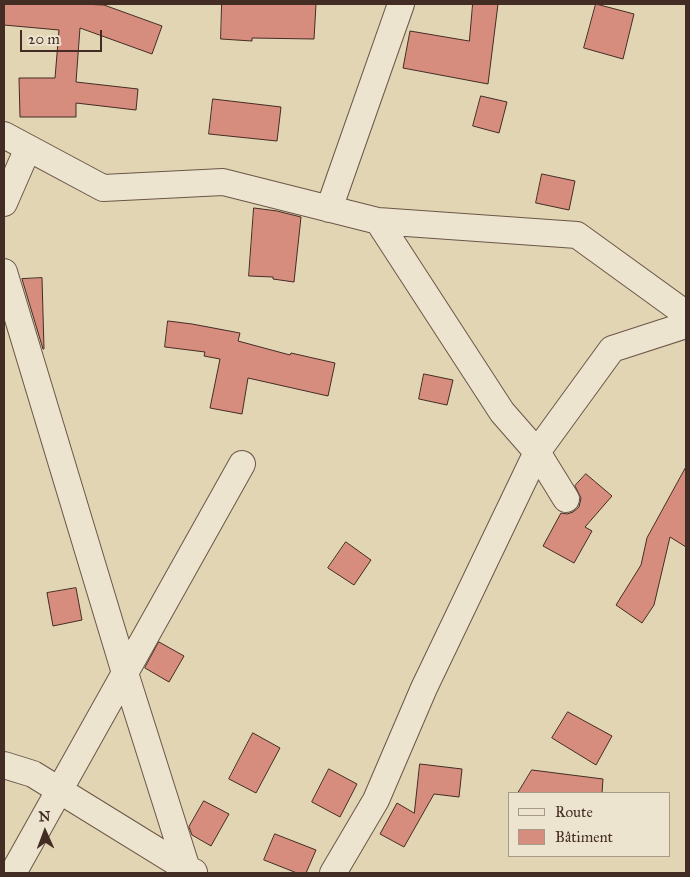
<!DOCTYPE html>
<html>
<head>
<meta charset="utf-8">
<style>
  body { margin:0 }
  #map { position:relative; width:690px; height:877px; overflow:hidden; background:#e2d5b3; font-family:"IM FELL Great Primer",serif }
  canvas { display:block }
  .frame { position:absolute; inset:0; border:5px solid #432c24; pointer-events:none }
  .legend { position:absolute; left:508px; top:792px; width:162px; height:65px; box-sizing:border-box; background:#ece4ce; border:1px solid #a89a8a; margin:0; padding:6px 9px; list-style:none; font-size:15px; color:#432c24 }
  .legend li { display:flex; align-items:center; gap:10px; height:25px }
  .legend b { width:25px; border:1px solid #a89a8a }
  .north { position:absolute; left:20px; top:807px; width:50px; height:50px; -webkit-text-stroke:4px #ece4ce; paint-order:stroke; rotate:358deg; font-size:14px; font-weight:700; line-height:20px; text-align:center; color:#432c24 }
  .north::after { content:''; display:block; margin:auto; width:18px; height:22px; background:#432c24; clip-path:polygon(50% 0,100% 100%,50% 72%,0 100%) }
  .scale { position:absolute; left:20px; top:30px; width:82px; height:22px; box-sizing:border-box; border:2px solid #432c24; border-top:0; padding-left:6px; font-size:15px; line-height:18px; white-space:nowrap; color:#432c24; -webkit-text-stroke:4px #ece4ce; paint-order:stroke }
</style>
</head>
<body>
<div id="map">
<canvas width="690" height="877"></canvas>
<div class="frame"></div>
<ul class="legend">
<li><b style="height:6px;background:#ece4ce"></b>Route</li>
<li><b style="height:14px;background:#d78d7d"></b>Bâtiment</li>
</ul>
<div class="north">N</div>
<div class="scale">20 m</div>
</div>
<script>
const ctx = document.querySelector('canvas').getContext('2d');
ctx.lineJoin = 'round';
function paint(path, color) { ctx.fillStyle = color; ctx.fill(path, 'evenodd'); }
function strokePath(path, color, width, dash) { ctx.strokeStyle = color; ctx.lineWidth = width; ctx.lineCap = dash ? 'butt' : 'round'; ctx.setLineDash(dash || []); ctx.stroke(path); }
const building = new Path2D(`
  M4 4H81L104 5 162 26 152 54 80 28 76 82 138 89 136 110 76 103V117H20L19 78H55L59 30 4 25Z
  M222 4H316L314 39 252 38V41L221 39Z
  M473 4H498L488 84 403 68 410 31 469 41Z
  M596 4 634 14 623 59 584 48Z
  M481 96 507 102 499 133 473 126Z
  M213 99 281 107 277 141 209 134Z
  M542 174 575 181 569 210 536 203Z
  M254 208 277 211 301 217 294 282 273 279V277L249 276Z
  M42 278 44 349H43L22 279Z
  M168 321 192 324 240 333 238 341 290 355 291 353 335 363 328 396 248 378 242 414 210 408 220 359 204 356 205 352 165 347Z
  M424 374 453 380 447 405 419 399Z
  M686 467V547L670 537 654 605 642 623 616 605 641 565 647 538Z
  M586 474 612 496 585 527 592 531 574 563 543 546 561 513 567 514 573 512 579 507 581 498 575 486Z
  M346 542 371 560 354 585 328 568Z
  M76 588 82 620 53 626 47 593Z
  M159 642 184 656 169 682 145 668Z
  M568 712 612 736 596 765 552 738Z
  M253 733 280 748 256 793 229 779Z
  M420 764 462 769 459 797 434 794 404 847 380 834 397 803 414 813Z
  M329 769 357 784 340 817 312 802Z
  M532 770 603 779 602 793H518Z
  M204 801 229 814 211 846 192 835 189 827Z
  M275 834 316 850 306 873H297L264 860Z`);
const street = new Path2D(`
  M4 135 103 188 223 182 378 221 577 235 686 314
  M4 203 28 148
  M329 209 401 4
  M378 221 502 412 537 452 566 499
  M4 272 125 673 187 869
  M4 765 33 774 187 869 194 872
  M13 873 242 464
  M333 873 376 800 424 688 537 452 612 349 686 325`);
paint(building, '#d78d7d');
strokePath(building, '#432c24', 1);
strokePath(street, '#6b5648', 28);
strokePath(street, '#ece4ce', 26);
</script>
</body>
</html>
